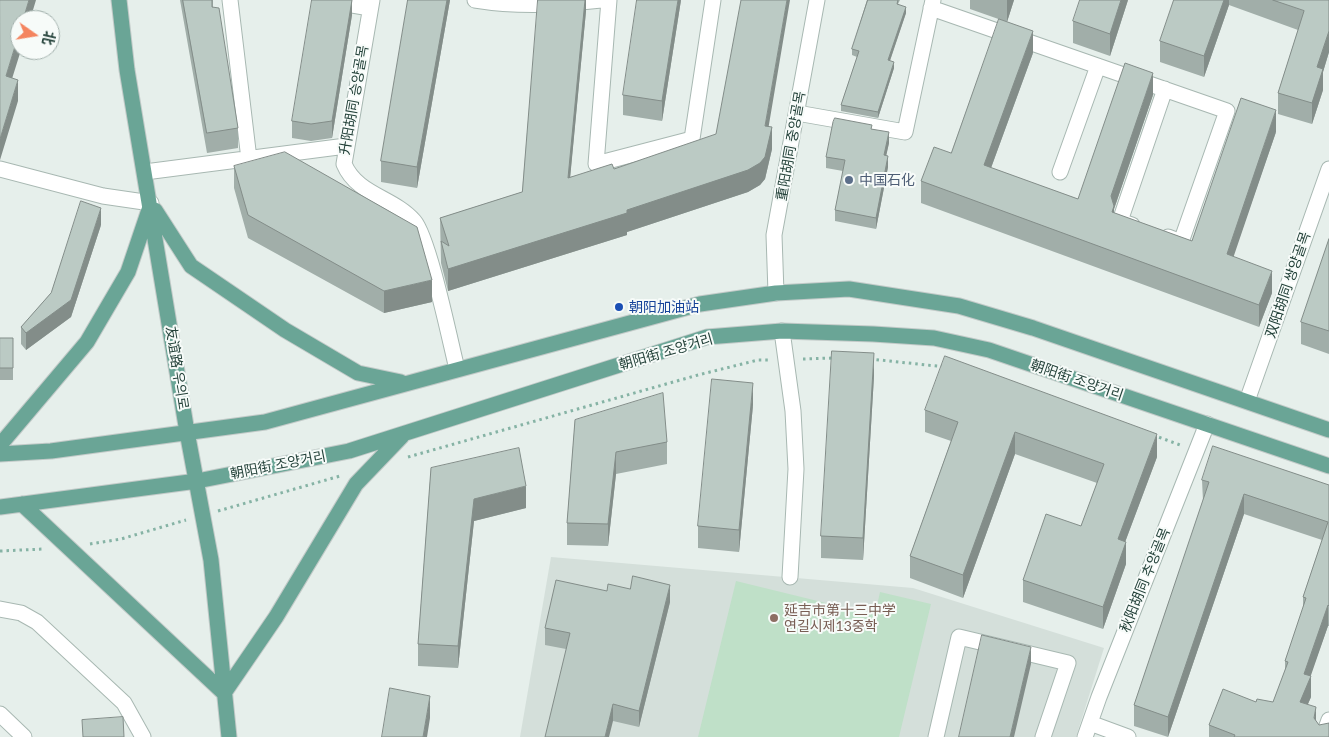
<!DOCTYPE html>
<html>
<head>
<meta charset="utf-8">
<style>
  body { margin:0 }
  #map { position:relative; width:1329px; height:737px; overflow:hidden; background:#e6efeb; font-family:Lato,"Noto Sans SC",sans-serif }
  canvas { display:block }
  .north { position:absolute; left:10px; top:10px; width:50px; height:50px; box-sizing:border-box; background:#f7fbf9; border:1px solid #a3b1ad; border-radius:50%; rotate:103deg; font-size:14px; font-weight:700; line-height:20px; text-align:center; color:#24423a }
  .north::after { content:''; display:block; margin:auto; width:18px; height:22px; background:#f4845f; clip-path:polygon(50% 0,100% 100%,50% 72%,0 100%) }
</style>
</head>
<body>
<div id="map">
<canvas width="1329" height="737"></canvas>
<div class="north">北</div>
</div>
<script>
const ctx = document.querySelector('canvas').getContext('2d');
ctx.lineJoin = 'round';
function paint(path, color) { ctx.fillStyle = color; ctx.fill(path, 'evenodd'); }
function strokePath(path, color, width, dash) { ctx.strokeStyle = color; ctx.lineWidth = width; ctx.lineCap = dash ? 'butt' : 'round'; ctx.setLineDash(dash || []); ctx.stroke(path); }
function label(font, color, halo, rows, align = 'center') {
  ctx.font = font + ' Lato,"Noto Sans SC","Noto Sans KR",sans-serif'; ctx.lineWidth = 4; ctx.setLineDash([]); ctx.textBaseline = 'middle'; ctx.strokeStyle = halo; ctx.fillStyle = color; for (const [text, x, y, turn = 0] of rows) {
    ctx.save(); ctx.translate(x, y); ctx.rotate((+turn || 0) * Math.PI / 180); ctx.textAlign = isNaN(turn) ? turn : align; if (halo) ctx.strokeText(text, 0, 0); ctx.fillText(text, 0, 0); ctx.restore();
  }
}
const built = new Path2D(`
  M551 557 913 588 1104 648 1076 737H520Z`);
const green = new Path2D(`
  M736 581 875 615 880 592 931 604 899 737H698Z`);
const path = new Path2D(`
  M803 359 834 358
  M870 359 946 367
  M1153 435 1180 445
  M408 457 698 375 758 360H769
  M218 511 340 476
  M90 544 121 539 186 520
  M0 551 44 549`);
const minor = new Path2D(`
  M230 0 249 159
  M323 0 370 8
  M372 0 344 164C357 195 393 197 414 221 429 238 450 341 457 369
  M475 0C518 7 558 5 601 0
  M609 0 596 164 692 139 713 0
  M931 8 1227 111 1181 242 1168 237
  M797 113 905 132 933 0
  M0 169 103 196 151 203
  M145 172 346 146
  M1060 172 1098 66
  M1132 225 1120 221 1165 89
  M776 293 774 235 817 0
  M782 331 793 411 796 469 790 577
  M1247 401 1329 169
  M0 609 21 613 37 622 124 703 143 737
  M0 714 24 737
  M1090 723 1128 737
  M936 737 959 637 1068 663 1043 737
  M1085 737 1099 697 1207 424
  M1323 737 1329 720`);
const major = new Path2D(`
  M119 0 127 70 187 432 211 560 229 737
  M155 210 191 266 285 330 358 373 401 382
  M0 445 87 342 128 272 150 207
  M0 454 51 451 265 422 700 304 776 293 849 289 959 306 1033 328 1329 430
  M22 504 224 693 276 617 356 484 402 436
  M0 507 197 481 349 451 707 337 782 331 873 334 934 338 989 350 1329 466`);
const wall = new Path2D(`
  M180 0H213V7L238 128V148L207 153Z
  M352 0V15L332 138 311 141 292 138V121Z
  M408 0H450L417 188 381 182V161Z
  M586 0V11L570 177 614 169 769 126 772 149 765 179 760 185 748 192 627 232V235L448 291 441 263 440 218 522 192Z
  M681 0 662 121 623 115V95Z
  M867 0H900L898 4 906 13 890 61 894 68 878 118 841 111V105L857 57 852 55V49Z
  M970 0H1014L1007 22 970 9Z
  M1128 0 1110 56 1073 43V21Z
  M1174 0H1329V52L1323 72V90L1312 124 1278 114V93L1298 30 1229 5 1204 77 1160 62V41Z
  M1033 53 991 168 1078 199 1153 95 1114 209V213L1192 241 1276 132 1233 256 1272 293 1259 327 921 203V181L951 153Z
  M872 129 889 143 886 155 888 167 876 229 835 221V210L843 171 826 168V157Z
  M234 166 432 302 384 313 248 238 234 188Z
  M101 225 71 317 26 350 21 344V327L51 293Z
  M1329 239V354L1301 344V322Z
  M0 338H13V380H0Z
  M874 376 863 560 821 558V536Z
  M753 405 739 552 698 548V526Z
  M925 410 1157 457 1125 542 1126 564 1103 629 1023 602V580L1081 526 1097 483 1015 454 963 598 910 578V556L951 441 925 432Z
  M575 420 667 442V464L616 474 608 546 567 545V523Z
  M431 468 526 508 474 521 458 668 418 666V644Z
  M1202 480 1329 485V626H1328L1310 676 1311 697 1308 704 1316 721 1329 737H1209V725L1256 702H1273L1285 671V661L1303 609V597L1322 540 1244 514 1168 737 1134 726V705L1203 501Z
  M607 591 670 602 639 727 613 721 566 649 545 645V628Z`);
const shadedWall = new Path2D(`
  M29 0H36L30 20H23Z
  M352 0V15L332 138V121Z
  M447 0H450L417 188V167Z
  M585 0H586V11L568 200V178Z
  M678 0H681L662 121V101Z
  M787 0H790L765 148V126Z
  M1007 0H1014L1007 22Z
  M1121 0H1128L1110 56V34Z
  M1224 0H1229V5L1204 77V56Z
  M906 7V13L888 66V60Z
  M20 30 21 50 6 98V76Z
  M1033 31V53L984 187V165Z
  M1329 31V52L1323 72V90L1312 124V103L1317 67Z
  M894 62V68L878 118V112Z
  M1153 73V95L1114 209V228L1112 215 1111 196Z
  M18 80V101L0 160V139Z
  M1276 110V132L1227 276V254Z
  M772 127V149L765 179 760 185 748 192 627 232V235L448 291V269L627 210Z
  M889 132V143L884 166V155Z
  M888 156V167L876 229V218Z
  M101 208V225L71 317 26 350V333L71 300Z
  M1272 271V293L1259 327V305Z
  M432 280V302L384 313V291Z
  M874 353V376L863 560V538Z
  M753 383V405L739 552V530Z
  M1015 432V454L963 598V575Z
  M1157 434V457L1118 561V539Z
  M616 452V474L608 546V524Z
  M526 486V508L474 521 458 668V646L474 499Z
  M1244 494V514L1168 737V717Z
  M1126 542V564L1103 629V607Z
  M670 585V602L639 727V711Z
  M1328 605V626L1309 681 1311 676V697L1300 722V702L1304 674Z
  M1031 647V664L1014 737H1010Z
  M430 696V718L427 737H423Z
  M613 704V721L609 737H605Z
  M1316 707V727L1314 718Z`);
const building = new Path2D(`
  M0 0H29L23 20H20V30L6 76 18 80 0 139Z
  M183 0H212V7L219 8 238 128 207 133Z
  M312 0H352L332 121 311 124 292 121Z
  M408 0H447L417 167 381 161Z
  M538 0H585L568 178 612 164 614 169 716 134 741 0H787L765 126 772 127 765 157 760 163 748 170 627 210V213L448 269 441 241 449 246 440 218 522 192Z
  M637 0H678L662 101 623 95Z
  M868 0H898L897 4 906 7 888 60 894 62 878 112 841 105 859 51 852 49Z
  M1080 0H1121L1110 34 1073 21Z
  M1174 0H1224L1204 56 1160 41Z
  M1273 0H1329V31L1317 67 1323 69 1312 103 1278 93 1304 11Z
  M999 19 1033 31 984 165 1078 199 1125 63 1153 73 1111 196 1114 206 1112 212 1192 241 1241 98 1276 110 1227 254 1272 271 1259 305 921 181 934 147 951 153Z
  M835 118 872 125 871 129 889 132 884 155 888 156 876 218 835 210 845 160 826 157 833 122Z
  M285 152 417 227 432 280 384 291 248 215 234 166Z
  M81 201 101 208 71 300 26 333 21 327 51 293Z
  M1329 239V331L1301 322Z
  M0 338H13V368H0Z
  M832 351 874 353 863 538 821 536Z
  M945 356 1157 434 1118 539 1126 542 1103 607 1023 580 1046 514 1081 526 1104 464 1015 432 963 575 910 556 958 422 925 410Z
  M712 379 753 383 739 530 698 526Z
  M663 393 667 442 616 452 608 524 567 523 575 420Z
  M1213 446 1329 485V606L1328 605 1304 674 1311 676 1300 702 1316 707 1314 718 1319 725 1329 723V737H1234L1235 735 1209 725 1223 689 1256 702 1257 699 1273 702 1288 662 1285 661 1306 598 1303 597 1328 522 1244 494 1168 717 1134 705 1209 482 1202 480Z
  M519 448 526 486 474 499 458 646 418 644 431 468Z
  M633 576 670 585 639 711 613 704 605 737H545L570 633 545 628 556 580 607 591 608 584 630 589Z
  M982 635 1031 647 1010 737H959Z
  M390 688 430 696 423 737H382Z
  M123 717 124 737H83L82 720Z`);
const markers = [
  [849,180,5,"#5c6f8a"],
  [619,307,5,"#1a4fb4"],
  [774,618,5,"#8d6e63"]
];
const streetNames = [
  ["升阳胡同 승양골목",354,100,-80],
  ["重阳胡同 중양골목",791,146,-80],
  ["双阳胡同 쌍양골목",1288,285,-71],
  ["朝阳街 조양거리",666,352,-16],
  ["友谊路 우의로",177,368,81],
  ["朝阳街 조양거리",1077,380,19],
  ["朝阳街 조양거리",278,465,-11],
  ["秋阳胡同 추양골목",1145,580,-68]
];
const serviceNames = [
  ["中国石化",859,180]
];
const transitNames = [
  ["朝阳加油站",629,307]
];
const educationNames = [
  ["延吉市第十三中学",784,610],
  ["연길시제13중학",784,626]
];
paint(built, '#d4dfda');
paint(green, '#bfe0c8');
strokePath(minor, '#a8b8b2', 17);
strokePath(major, '#c2cac8', 17);
strokePath(path, '#86b3a5', 3, [2.5, 4]);
strokePath(minor, '#fff', 15);
strokePath(major, '#6aa596', 15);
paint(wall, '#a1aea9');
paint(shadedWall, '#838d89');
paint(building, '#bbcac4');
strokePath(building, '#838d89', 1);
for (const [x, y, r, color] of markers) { const dot = new Path2D(); dot.arc(x, y, r, 0, 2 * Math.PI); ctx.fillStyle = color; ctx.fill(dot); strokePath(dot, '#f7fbf9', 2); }
label('14px', '#24423a', '#f7fbf9', streetNames);
label('14px', '#4e5e75', '#f7fbf9', serviceNames, 'left');
label('14px', '#164399', '#f7fbf9', transitNames, 'left');
label('14px', '#785e54', '#f7fbf9', educationNames, 'left');
</script>
</body>
</html>
